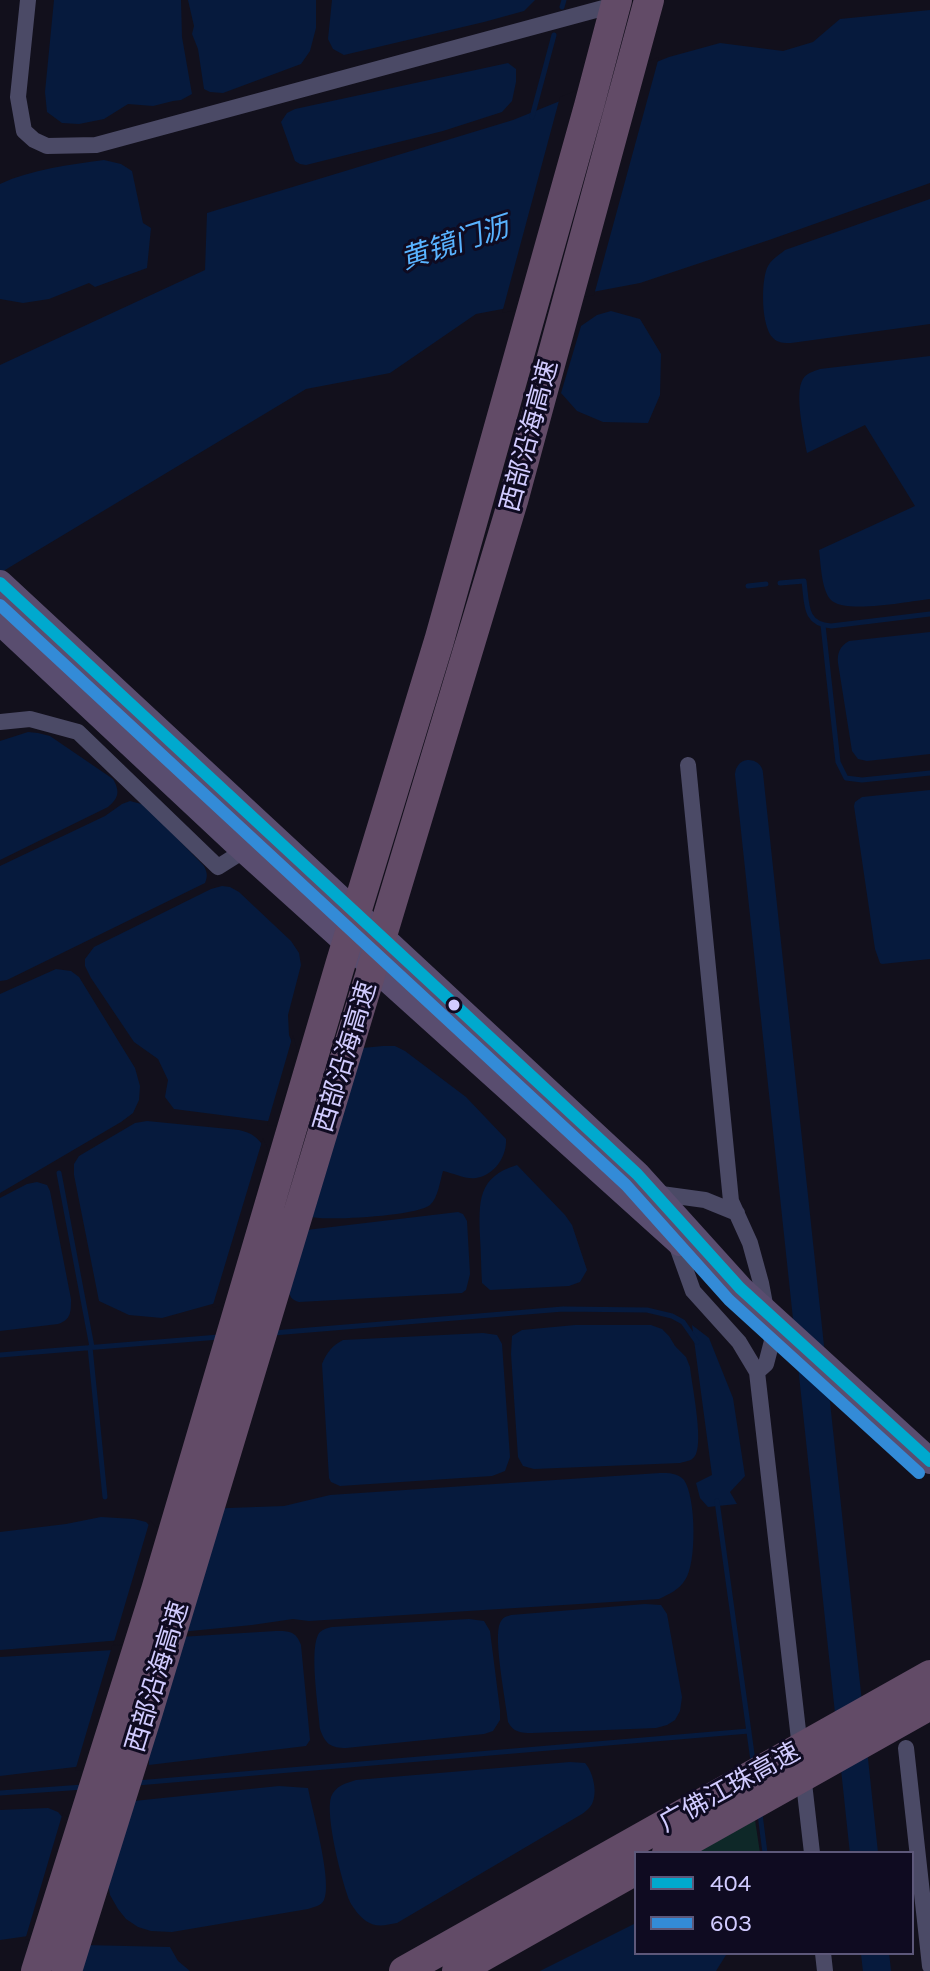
<!DOCTYPE html>
<html>
<head>
<meta charset="utf-8">
<style>
  body { margin:0 }
  #map { position:relative; width:930px; height:1971px; overflow:hidden; background:#12101c; font-family:Karla,sans-serif }
  canvas { display:block }
  .legend { position:absolute; left:634px; top:1851px; width:280px; height:104px; box-sizing:border-box; background:#0f0b21; border:2px solid #5d587a; margin:0; padding:10px 14px; list-style:none; font-size:24px; color:#d1cbff }
  .legend li { display:flex; align-items:center; gap:16px; height:40px }
  .legend b { width:40px; border:2px solid #5d587a }
</style>
</head>
<body>
<div id="map">
<canvas width="930" height="1971"></canvas>
<ul class="legend">
<li><b style="height:10px;background:#00a9ce"></b>404</li>
<li><b style="height:10px;background:#338bd7"></b>603</li>
</ul>
</div>
<script>
const ctx = document.querySelector('canvas').getContext('2d');
ctx.lineJoin = 'round';
function paint(path, color) { ctx.fillStyle = color; ctx.fill(path, 'evenodd'); }
function strokePath(path, color, width, dash) { ctx.strokeStyle = color; ctx.lineWidth = width; ctx.lineCap = dash ? 'butt' : 'round'; ctx.setLineDash(dash || []); ctx.stroke(path); }
function label(font, color, halo, rows, align = 'center') {
  ctx.font = font + ' Karla,"Noto Sans SC",sans-serif'; ctx.lineWidth = 6; ctx.setLineDash([]); ctx.textBaseline = 'middle'; ctx.strokeStyle = halo; ctx.fillStyle = color; for (const [text, x, y, turn = 0] of rows) {
    ctx.save(); ctx.translate(x, y); ctx.rotate((+turn || 0) * Math.PI / 180); ctx.textAlign = isNaN(turn) ? turn : align; if (halo) ctx.strokeText(text, 0, 0); ctx.fillText(text, 0, 0); ctx.restore();
  }
}
const green = new Path2D(`
  M755 1820 760 1853H695Z`);
const water = new Path2D(`
  M54 0H181L182 37 192 94 181 100 173 101 153 106 128 104 104 119 79 124 62 123 47 112 45 92Z
  M188 0H316V28L310 51 301 64 223 93 210 92 204 89 198 49 192 34 194 26Z
  M332 0H535L524 11 484 22 344 55 333 49 328 39Z
  M930 10V183L772 239 640 283 476 314 390 373 306 389 0 573V365L205 270 207 213 513 120 669 57 720 43 783 51 813 42 840 19Z
  M508 63 516 69V82L512 101 502 112 443 131 306 165 300 164 295 161 281 122 287 113 295 109Z
  M104 160 121 164 132 171 143 223 151 228 147 268 95 287 89 283 49 299 23 303 0 299V184C32 169 69 165 104 160Z
  M930 199V324L791 343C784 343 778 343 773 338 761 326 761 283 767 268 771 259 778 256 785 250Z
  M611 311 640 319 661 354 660 395 648 423 603 422 577 411 561 393 581 326 597 315Z
  M930 356V599C910 601 843 615 830 599 821 587 821 564 819 550L915 506 865 425 807 453C804 436 794 393 803 379 806 373 815 371 820 369Z
  M930 632V754L867 761 858 759 852 751 838 663C837 653 840 646 849 641Z
  M28 732 38 733 50 736 113 779C120 791 119 798 108 807L0 860V741Z
  M930 790V959L882 964 880 963 875 949 854 806 855 802 862 797Z
  M130 801 145 805 204 866C207 872 208 876 205 883L7 980 0 981V866L105 816 122 804Z
  M222 886 230 887 239 892 291 941 299 953 301 965 288 1015 289 1035 294 1048 275 1122 174 1109 165 1097 168 1080 158 1059 134 1042 91 978 85 966V959L94 947 211 889Z
  M56 969 71 971 79 977 135 1068 140 1086 139 1100 133 1113 121 1122 0 1193V994Z
  M383 1046H395L405 1051 466 1097 506 1139C507 1156 495 1175 476 1178 467 1180 453 1173 443 1171 440 1181 438 1198 430 1205 417 1216 328 1221 311 1217L352 1049Z
  M147 1121 239 1130C252 1133 257 1137 265 1148L223 1301 162 1318 129 1315 99 1301 74 1175V1164L79 1156 135 1123Z
  M517 1165 565 1215 572 1225 587 1270 580 1282 569 1286 490 1290 482 1283C481 1268 481 1252 480 1237 479 1202 477 1177 517 1165Z
  M37 1182 47 1185 50 1191 71 1299C71 1312 71 1320 58 1324L0 1331V1198L27 1184Z
  M458 1212 463 1214 467 1221 470 1274 466 1290 462 1293 299 1302C292 1300 290 1297 288 1290L298 1231Z
  M575 1325H651L662 1329 669 1336 675 1346 686 1357 690 1367C692 1386 703 1438 696 1454 693 1461 687 1461 680 1463L534 1469 523 1466 518 1457 511 1354 512 1336 522 1330Z
  M692 1325 709 1338 733 1398 745 1476 730 1492 737 1504 708 1507 700 1498 696 1483 712 1475Z
  M483 1333 497 1335 502 1344 510 1457 505 1471 492 1476 340 1486 331 1482 329 1478 322 1364C327 1352 332 1346 343 1340Z
  M660 1473C669 1473 678 1473 684 1480 696 1497 697 1564 685 1580 679 1590 669 1594 659 1599L309 1621 293 1619 252 1625 170 1633 201 1509 284 1506 330 1495Z
  M101 1517 134 1519 146 1522 156 1532 134 1639 0 1650V1532L66 1524Z
  M645 1604 661 1605 667 1614 682 1697 680 1711 675 1720 667 1725 656 1728 532 1733C521 1733 513 1732 508 1722 506 1702 493 1638 500 1623 503 1617 505 1617 511 1615Z
  M469 1619 484 1621 490 1631 500 1710V1720L493 1731 484 1734 346 1748C331 1748 325 1744 320 1729 319 1710 308 1645 320 1632 324 1629 327 1628 332 1627Z
  M276 1631C289 1631 296 1631 301 1645L310 1740 306 1746 149 1765 147 1639Z
  M130 1649 125 1761 0 1776V1657Z
  M570 1762 585 1763C593 1772 598 1792 592 1804 589 1809 586 1811 582 1814L397 1923C386 1925 376 1928 366 1921 360 1917 354 1909 350 1902 342 1883 325 1816 331 1797 335 1786 346 1783 356 1780Z
  M279 1786 308 1788C312 1809 333 1883 324 1900 321 1906 314 1907 308 1909L172 1932 151 1931 138 1927 126 1919 118 1909 110 1895 95 1805Z
  M48 1808 58 1812 64 1819 70 1930 0 1940V1810Z
  M636 1923V1953H725L726 1955 716 1971H540Z
  M83 1945 170 1947 178 1961 190 1971H75Z`);
const pier = new Path2D(`
  M659 57 594 295 502 313 560 97Z
  M293 1035 297 1049 278 1123 275 1126 267 1125Z
  M263 1138 268 1149 227 1302 224 1305 212 1308Z
  M150 1520 159 1530 135 1643 113 1645Z
  M130 1645 126 1765 75 1771 112 1646Z
  M63 1812 68 1818 71 1830V1934L25 1940Z`);
const stream = new Path2D(`
  M562 7 564 0
  M532 117 554 35
  M780 583 804 581C807 604 804 624 831 626L930 614
  M748 586 766 584
  M823 625 838 762 846 778 862 780 930 773
  M59 1173 92 1347
  M273 1333 563 1309 647 1310 672 1316 683 1322 697 1342
  M90 1347 105 1497
  M0 1355 219 1337
  M717 1501 753 1761
  M137 1783 749 1731
  M0 1793 83 1787
  M760 1814 765 1853`);
const river = new Path2D(`
  M749 774 864 1853
  M875 1953 877 1971`);
const minor = new Path2D(`
  M28 0 18 97 24 131 34 140 47 146 96 145 618 4
  M0 722 30 719 78 732 218 867 245 850
  M688 765 731 1201 750 1243 761 1283 772 1341 766 1364 757 1372
  M654 1193 705 1200 737 1213
  M674 1238 693 1291 739 1342 757 1372 812 1853
  M906 1748 930 1966
  M823 1953 825 1971`);
const primary = new Path2D(`
  M0 583 637 1174 740 1288 930 1461
  M0 622 234 841 680 1243`);
const motorway = new Path2D(`
  M667 1853 930 1705
  M36 1971 156 1590 341 962 439 641 589 106 617 0
  M67 1971 147 1715 513 501 649 0
  M404 1971 930 1675
  M457 1971 636 1870`);
const bus1 = new Path2D(`
  M0 583 637 1174 740 1288 930 1461`);
const bus2 = new Path2D(`
  M0 605 626 1185 729 1300 919 1473`);
const markers = [
  [454,1005,7,"#d1cbff"]
];
const streetNames = [
  ["西部沿海高速",530,436,-75],
  ["西部沿海高速",346,1057,-73],
  ["西部沿海高速",158,1677,-73],
  ["广佛江珠高速",730,1788,-29]
];
const waterNames = [
  ["黄镜门沥",455,244,-18]
];
paint(green, '#0e2828');
paint(water, '#061a3d');
paint(pier, '#12101c');
strokePath(stream, '#061a3d', 5);
strokePath(river, '#061a3d', 28);
strokePath(minor, '#4b4a66', 16);
strokePath(primary, '#594d6f', 26);
strokePath(motorway, '#624b67', 30);
strokePath(bus1, '#00a9ce', 12);
strokePath(bus2, '#338bd7', 12);
for (const [x, y, r, color] of markers) { const dot = new Path2D(); dot.arc(x, y, r, 0, 2 * Math.PI); ctx.fillStyle = color; ctx.fill(dot); strokePath(dot, '#0f0b21', 3); }
label('26px', '#d1cbff', '#0f0b21', streetNames);
label('italic 28px', '#59b3ff', '#0f0b21', waterNames);
</script>
</body>
</html>
